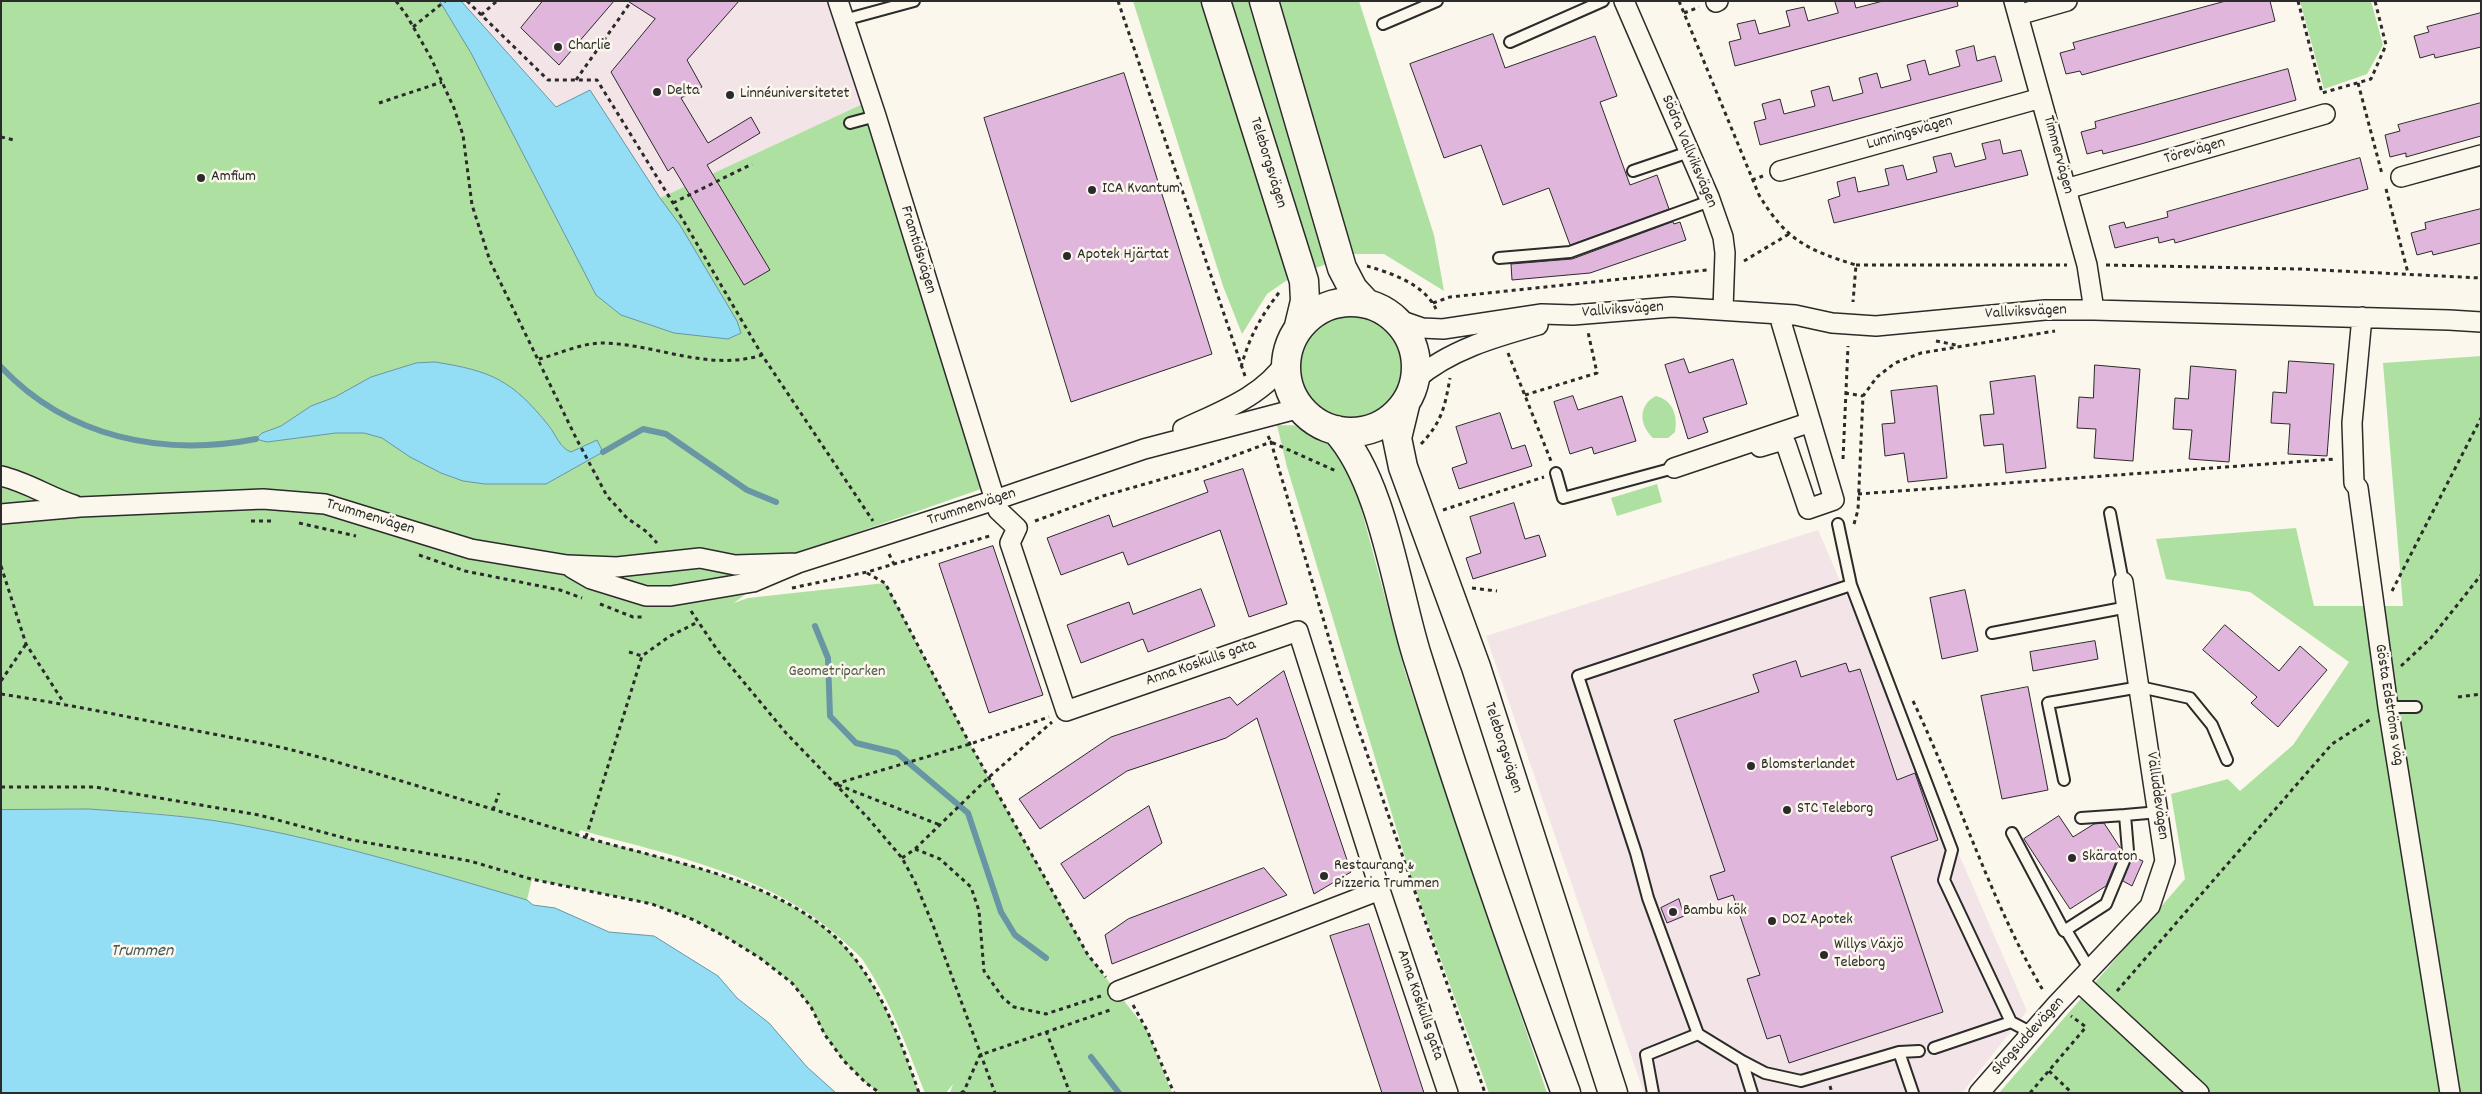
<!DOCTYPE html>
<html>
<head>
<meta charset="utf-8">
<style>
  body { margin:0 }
  #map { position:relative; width:2482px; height:1094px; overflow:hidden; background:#fbf7ec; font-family:Dekko,sans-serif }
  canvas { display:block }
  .frame { position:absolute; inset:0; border:2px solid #2b2b2b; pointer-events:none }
</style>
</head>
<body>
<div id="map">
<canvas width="2482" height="1094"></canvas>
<div class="frame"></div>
</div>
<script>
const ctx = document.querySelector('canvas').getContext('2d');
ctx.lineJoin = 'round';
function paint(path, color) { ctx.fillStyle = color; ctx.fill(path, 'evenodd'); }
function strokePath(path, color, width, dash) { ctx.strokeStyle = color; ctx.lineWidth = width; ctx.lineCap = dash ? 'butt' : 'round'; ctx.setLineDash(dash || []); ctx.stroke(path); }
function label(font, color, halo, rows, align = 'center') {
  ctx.font = font + ' Dekko,sans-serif'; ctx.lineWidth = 5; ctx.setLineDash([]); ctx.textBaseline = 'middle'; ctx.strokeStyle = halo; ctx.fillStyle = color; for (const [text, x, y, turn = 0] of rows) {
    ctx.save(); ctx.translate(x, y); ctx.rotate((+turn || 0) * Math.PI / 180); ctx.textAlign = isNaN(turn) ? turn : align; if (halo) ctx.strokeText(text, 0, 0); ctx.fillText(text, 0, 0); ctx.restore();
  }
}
const built = new Path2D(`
  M461 1H838L869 101 660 198 590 90 557 107Z
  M1818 530 2027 1011 1962 1093H1644L1486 636Z`);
const green = new Path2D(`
  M1 1H461L556 107 590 90 660 198 869 101 981 489 801 552 734 603 748 598 885 583 970 744 1088 955 1147 1030 1172 1093H950L953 1084 946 1093H925C907 1047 890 1000 862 959 856 952 847 945 840 938 770 874 669 855 580 830L578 836C659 857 793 884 848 950 882 991 902 1043 919 1093H880L866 1083 844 1061 825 1035 811 1007 792 983 760 958 726 937 694 920 652 904 532 879 527 900C415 868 303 831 187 817 125 809 63 809 1 810Z
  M1133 1H1359L1434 235 1444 291 1384 254H1355L1293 276 1267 294 1242 334 1223 286Z
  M2300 1H2371L2383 45 2367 74 2324 89Z
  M1296 367a54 54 0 1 1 108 0a54 54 0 1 1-108 0Z
  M2481 356V1093H1999L2185 879 2171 794 2228 779 2240 791 2293 745 2349 662 2250 592 2166 579 2156 539 2296 528 2314 606H2403L2383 363Z
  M1656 396C1673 400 1678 416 1675 432L1668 438H1653C1639 425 1638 405 1656 396Z
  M1277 425C1286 426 1300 424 1308 428 1336 440 1347 467 1357 493L1405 672 1547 1093H1489L1411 877 1287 467Z
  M1657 484 1662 502 1617 516 1611 498Z`);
const water = new Path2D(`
  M440 1H461L556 107 590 90 660 198 680 225 737 321 741 333 728 339 674 333 621 315 596 295 471 53Z
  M435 362C492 371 512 380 549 426 556 435 560 448 571 452L597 440 603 452 546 484H485L463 481 441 473 410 457 382 438 364 433H336L267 442 256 439 262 433 281 426 311 406 335 397 371 377 416 363Z
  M89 809C143 813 197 816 251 827 344 845 435 873 527 900L533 905 555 908 609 932 654 936 718 976 737 998 769 1023 807 1067 836 1093H1V810Z`);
const stream = new Path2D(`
  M1 367C68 438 163 457 256 439
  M603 452 643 429 666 434 747 490 776 502
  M815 626 828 658 830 716 856 743 897 753 968 813 1001 912 1015 935 1046 958
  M1091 1057 1119 1093`);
const building = new Path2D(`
  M543 1H614L559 65 521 28Z
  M628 1H739L687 60 702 87 681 98 708 143 751 117 760 133 707 165 770 270 744 285 673 167 668 171 611 72 655 19Z
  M1835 1H1854L1856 8 1883 1H1957L1958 6 1735 66 1729 42 1741 39 1737 24 1755 20 1759 34 1790 26 1786 11 1804 7 1808 21 1838 13Z
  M2226 1H2270L2275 21 2082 75 2080 71 2066 74 2060 53 2075 49 2073 43Z
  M2481 13V47L2435 58 2434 54 2420 58 2414 36 2429 32 2427 27Z
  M1493 34 1505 68 1595 36 1617 96 1600 102 1630 185 1657 175 1669 209 1570 245 1549 188 1503 205 1481 145 1444 158 1410 64Z
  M1974 46 1977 61 1995 56 2002 81 1760 145 1754 122 1766 119 1762 104 1780 99 1784 114 1815 106 1811 91 1829 86 1833 101 1863 93 1859 78 1877 73 1881 88 1911 80 1907 65 1925 60 1929 75 1960 66 1956 51Z
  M2288 69 2296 100 2141 144 2103 154 2102 150 2087 154 2081 132 2096 128 2095 122Z
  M1124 73 1212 354 1071 402 984 118Z
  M2481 103V136L2406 157V153L2390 157 2385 135 2400 131 2398 125Z
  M2000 140 2003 154 2021 150 2028 175 1834 223 1828 200 1840 196 1837 182 1855 177 1858 192 1889 185 1885 169 1903 165 1907 180 1937 172 1933 157 1951 153 1955 167 1986 159 1982 144Z
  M2360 158 2368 189 2175 243 2174 239 2159 243 2158 237 2115 248 2109 226 2124 222 2126 228 2168 217 2167 212Z
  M2481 209V243L2433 255 2432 251 2417 255 2411 233 2426 229 2425 223Z
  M1673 222 1674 224 1680 222 1686 240 1590 273 1512 280 1511 264 1572 259Z
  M1684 359 1689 373 1733 359 1747 404 1703 418 1708 432 1688 439 1665 365Z
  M2289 361 2334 364 2327 456 2288 454 2290 424 2271 423 2273 392 2286 393Z
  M2095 365 2140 369 2133 461 2094 458 2096 429 2077 428 2079 397 2093 398Z
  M2191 366 2236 370 2229 462 2189 459 2192 430 2173 429 2175 398 2188 399Z
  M2035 376 2046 468 2006 473 2003 444 1984 446 1980 415 1994 414 1990 382Z
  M1937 386 1947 478 1908 482 1904 453 1885 456 1882 424 1895 423 1891 391Z
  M1573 396 1578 410 1622 396 1636 441 1594 454 1592 447 1570 454 1554 402Z
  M1500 413 1512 449 1525 445 1532 466 1459 489 1452 468 1467 463 1456 427Z
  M1243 469 1287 604 1249 617 1220 530 1128 565 1123 552 1061 575 1047 538 1109 515 1113 527 1208 492 1204 481Z
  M1514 503 1525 539 1539 535 1546 556 1473 579 1466 558 1481 553 1470 517Z
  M993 546 1043 695 989 713 939 564Z
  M1201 589 1215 626 1148 652 1143 639 1081 663 1067 625 1129 602 1133 614Z
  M1965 590 1978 651 1942 659 1930 598Z
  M2225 625 2279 671 2300 646 2327 670 2278 727 2251 703 2257 697 2203 650Z
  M2095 641 2098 659 2033 671 2030 652Z
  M1796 661 1801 677 1846 663 1849 672 1860 669 1897 780 1915 773 1938 840 1891 857 1943 1012 1789 1063 1780 1035 1767 1039 1747 979 1760 975 1733 895 1718 900 1710 876 1725 871 1674 720 1759 692 1753 675Z
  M1284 671 1351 872 1314 894 1257 718 1226 738 1127 771 1040 829 1019 799 1111 737 1230 697 1237 705Z
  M2028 687 2048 790 2002 799 1981 696Z
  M1149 806 1162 843 1084 899 1061 864Z
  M2059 816 2073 837 2094 824 2104 823 2121 849 2106 886 2070 909 2024 839Z
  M2133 857 2143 861 2132 886 2123 881Z
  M1264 868 1287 895 1112 964 1105 935 1128 919Z
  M1679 899 1684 916 1667 923 1661 908Z
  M1369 924 1424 1093H1382L1330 936Z`);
const path = new Path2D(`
  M396 1 407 16 431 58 454 108 463 135 472 205 490 261 576 438 607 496 627 518 647 532 657 543
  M467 1 548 80H597L673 203 762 355 873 521
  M1118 1 1245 376
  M1679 1 1759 195C1786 240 1807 250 1856 265L1853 302
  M2298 1 2322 93 2371 79 2386 45 2375 1
  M1684 13 1699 7
  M481 15 497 1
  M413 27 445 1
  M576 80 630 3
  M2358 83 2382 174
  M379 103 442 82
  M1 137 14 140
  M1752 180 1763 176
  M2386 189 2408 273
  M673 203 752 164
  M1744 261 1789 234
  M1856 265H2067
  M2106 265 2300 269 2481 278
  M1367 266C1391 273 1424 284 1436 309
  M1433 303 1450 297 1707 270
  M1936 341 1956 345
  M1508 353 1551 461
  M539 359C558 354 582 343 602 343 657 344 708 372 762 355
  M1241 367C1250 335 1261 316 1281 290
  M1845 393 1863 396
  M1525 395 1597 373 1588 332
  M1268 436 1271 442 1336 471
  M1421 444C1442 422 1445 406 1450 378
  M1843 459 1848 346
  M1858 494 2335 459
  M1443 510 1544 477
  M251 521H275
  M1035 521 1103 496 1201 468 1271 442 1341 679 1485 1093
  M299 523 356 536
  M1854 524 1858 510 1863 396 1877 377 1895 363 1921 353 2055 331
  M889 554 894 564
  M419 555 465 571 560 590 582 598
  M1 566 26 644 64 703
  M867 573 885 583 970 744 1088 955 1106 977
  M792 588 867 572 993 535
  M1472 588 1497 591
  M2392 591 2481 418
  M600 604 633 617H644
  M691 611 718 651 786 733 868 818 902 858 915 882 933 925 995 1093
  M629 652 642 656
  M2401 666 2431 638 2481 575
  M1 681 26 644
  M1 694C66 704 129 717 193 730 226 737 260 742 292 750 389 775 485 808 581 836 661 860 760 875 826 929 875 969 899 1035 919 1093
  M2458 697 2481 694
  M1913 701C1959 797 1990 901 2044 992
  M835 784 970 744 1049 717
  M838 785 940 825
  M1 787H95L259 815 352 840 470 861 531 879 652 904 694 920 726 937 760 958 792 983 811 1007 825 1035 844 1061 866 1083 880 1093
  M493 810 499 793
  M586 837 642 656 670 636 698 622
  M915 849 940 859 971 887 979 911 984 971 1003 998 1014 1007 1046 1014 1101 996
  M902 858 915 849 988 778 1052 722
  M2117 991 2332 744 2371 719
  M1133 1005 1147 1030 1174 1093
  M1046 1031 1070 1093
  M2049 1071 2072 1093
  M1830 1086 1832 1093
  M961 1093 964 1091 980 1055 1113 1009
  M2030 1093 2086 1027 2071 1016`);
const lane = new Path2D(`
  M844 20 914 1
  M1383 24 1437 1
  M1510 42 1603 1
  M850 123 876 116
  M1633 171 1689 152
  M1499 258 1570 252 1710 201
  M1556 473 1563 498 1674 468
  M2110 513 2123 582
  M1838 524 1851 585
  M1992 633 2128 607
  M2388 707H2416
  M2064 780 2048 703 2140 687 2190 698 2212 725 2227 760
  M2081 818 2125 815
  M2012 833 2064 931 2106 904 2128 851 2125 815 2159 812
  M2066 930 2090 970
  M2011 1022 2032 1033
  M1919 1051 1899 1052 1801 1081 1765 1073 1742 1061 1698 1034 1648 898 1636 853 1578 676 1851 585 1952 850 1944 880 2011 1022 1934 1048
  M1899 1052 1913 1093
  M1742 1061 1752 1093
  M1653 1093 1646 1055 1698 1034`);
const street = new Path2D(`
  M838 1 876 116 995 500 998 510 1017 528 1010 543 1066 711 1298 631 1380 890 1448 1093
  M1624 1 1709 197 1723 237 1725 253 1723 309
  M2014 1 2087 265 2094 310
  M1716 2 1718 1
  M2018 15 2067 1
  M1780 171 2041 98
  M2401 177 2481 155
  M2066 189 2325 114
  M2362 317 2352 423 2354 483 2358 488 2388 707 2450 1093
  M1396 319 1422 328 1443 329 1542 314 1573 315 1672 307 1795 315 1832 323 1876 326 2045 310H2094L2449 320 2481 322
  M1415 380C1449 350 1495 337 1538 325
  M1183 429C1219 412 1264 396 1286 361
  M1760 447 1780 441 1786 444 1808 509 1834 500 1779 315
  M1674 468 1811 422
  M1 476C27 482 49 497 74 505
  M1 514 80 507 263 499 325 504 471 549 567 565 617 567 700 558 735 565 798 563
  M572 568 591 579 646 596H671L753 582 798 563 995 500 1144 449 1300 408
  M2079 982 2199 1093
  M1118 991 1380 890
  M1979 1093 2057 1004 2150 906 2165 861 2123 582`);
const secondary = new Path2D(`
  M1216 1 1304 281 1305 301 1299 326
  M1264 1 1342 268 1353 289 1366 303
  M1286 367a65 65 0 1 1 130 0a65 65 0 1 1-130 0Z
  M1405 405 1397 438 1403 467 1476 667 1613 1093
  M1336 430C1383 481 1396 589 1417 656 1463 803 1513 949 1566 1093`);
const markers = [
  [558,47,5,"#2b2b2b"],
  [657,92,5,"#2b2b2b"],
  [730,95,5,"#2b2b2b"],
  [201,178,5,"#2b2b2b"],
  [1092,190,5,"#2b2b2b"],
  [1067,256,5,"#2b2b2b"],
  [1751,766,5,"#2b2b2b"],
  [1787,810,5,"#2b2b2b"],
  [2072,858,5,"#2b2b2b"],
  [1324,876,5,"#2b2b2b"],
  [1673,912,5,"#2b2b2b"],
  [1772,921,5,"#2b2b2b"],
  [1824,955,5,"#2b2b2b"]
];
const poiNames = [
  ["Charlie",568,47],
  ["Delta",667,92],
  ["Linnéuniversitetet",740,95],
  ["Amfium",211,178],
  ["ICA Kvantum",1102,190],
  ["Apotek Hjärtat",1077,256],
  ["Blomsterlandet",1761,766],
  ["STC Teleborg",1797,810],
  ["Skäraton",2082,858],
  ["Restaurang &",1334,867],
  ["Pizzeria Trummen",1334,885],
  ["Bambu kök",1683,912],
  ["DOZ Apotek",1782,921],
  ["Willys Växjö",1834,946],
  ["Teleborg",1834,964]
];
const streetNames = [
  ["Lunningsvägen",1910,134,-16],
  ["Södra Vallviksvägen",1688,152,67],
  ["Törevägen",2195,152,-16],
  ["Timmervägen",2057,155,75],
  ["Teleborgsvägen",1267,163,73],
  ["Framtidsvägen",917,250,73],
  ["Vallviksvägen",1623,311,-4],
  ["Vallviksvägen",2026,313,-3],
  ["Trummenvägen",972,508,-18],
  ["Trummenvägen",370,518,17],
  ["Anna Koskulls gata",1201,664,-19],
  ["Gösta Edströms väg",2388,705,81],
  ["Teleborgsvägen",1502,748,72],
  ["Välluddevägen",2156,796,82],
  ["Anna Koskulls gata",1419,1005,71],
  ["Skogsuddevägen",2029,1037,-48]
];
const parkNames = [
  ["Geometriparken",837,673]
];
const waterNames = [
  ["Trummen",142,953]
];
paint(built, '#f3e4e7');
paint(green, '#aee0a1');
paint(water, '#93def4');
strokePath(water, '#6996a4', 1);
strokePath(stream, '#6996a4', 6);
paint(building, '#e0b6dc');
strokePath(building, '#2b2b2b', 1);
strokePath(lane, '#2b2b2b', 14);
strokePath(street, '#2b2b2b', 22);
strokePath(secondary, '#2b2b2b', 31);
strokePath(path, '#2b2b2b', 3, [4, 4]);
strokePath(lane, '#fbf7ec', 10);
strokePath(street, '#fbf7ec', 19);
strokePath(secondary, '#fbf7ec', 28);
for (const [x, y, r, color] of markers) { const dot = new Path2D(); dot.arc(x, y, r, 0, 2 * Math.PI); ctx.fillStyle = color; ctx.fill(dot); strokePath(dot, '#fbf7ec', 2); }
label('16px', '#2b2b2b', '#fbf7ec', poiNames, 'left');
label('16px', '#2b2b2b', '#fbf7ec', streetNames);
label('16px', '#4c5848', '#fbf7ec', parkNames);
label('italic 18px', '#45585d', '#fbf7ec', waterNames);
</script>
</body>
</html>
